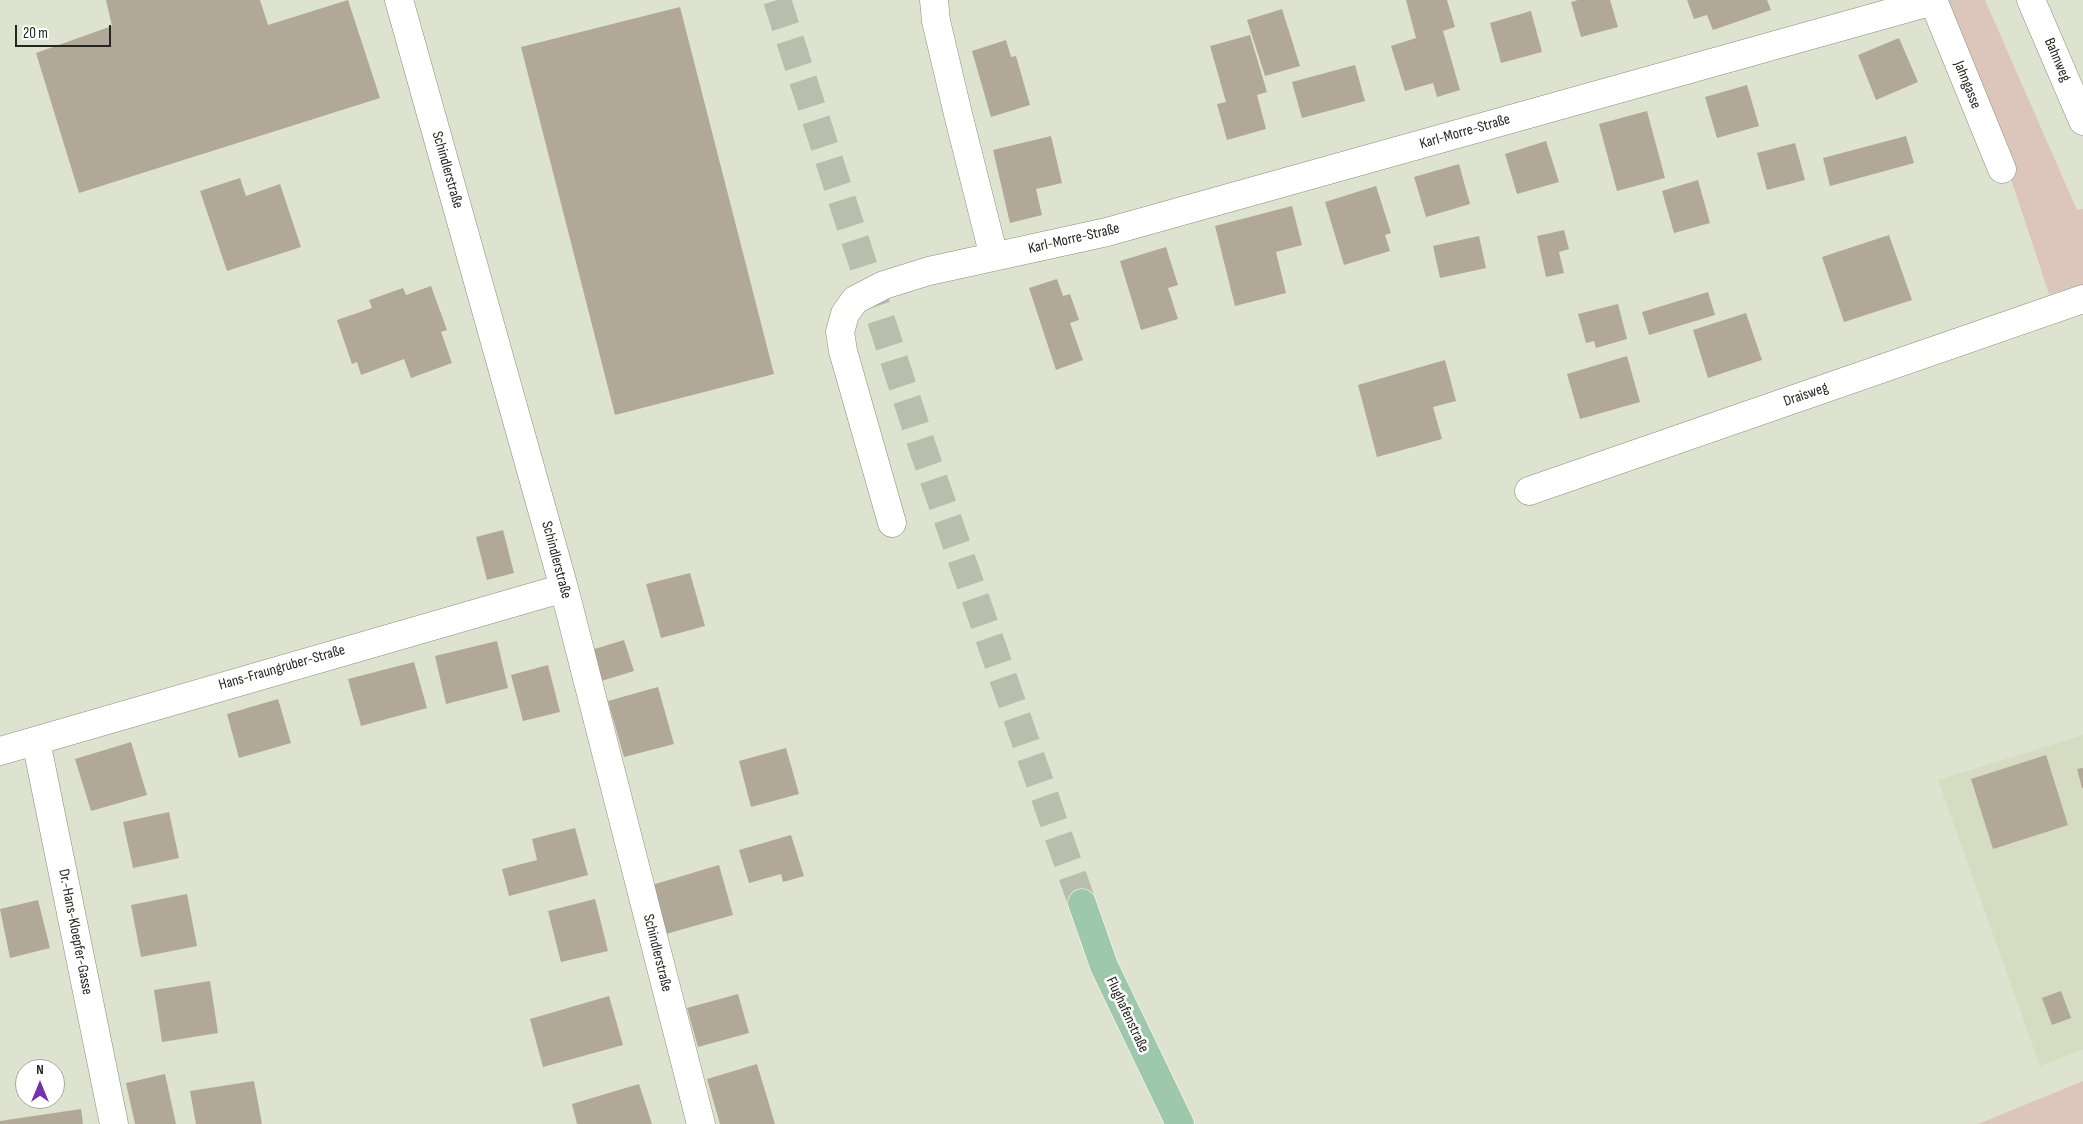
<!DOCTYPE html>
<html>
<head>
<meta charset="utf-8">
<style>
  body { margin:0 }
  #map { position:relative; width:2083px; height:1124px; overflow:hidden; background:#dee3d0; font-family:"Sofia Sans Condensed",sans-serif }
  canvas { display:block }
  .north { position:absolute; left:15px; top:1059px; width:50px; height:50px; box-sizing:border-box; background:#fff; border:1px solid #a7a8a5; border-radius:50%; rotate:0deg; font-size:14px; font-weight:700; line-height:20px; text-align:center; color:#24261f }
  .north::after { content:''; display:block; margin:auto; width:18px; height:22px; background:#7534a9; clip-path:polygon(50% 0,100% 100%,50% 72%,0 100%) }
  .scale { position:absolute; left:15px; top:25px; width:96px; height:22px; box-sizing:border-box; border:2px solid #24261f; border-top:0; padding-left:6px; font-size:15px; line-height:18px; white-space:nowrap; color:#24261f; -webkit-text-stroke:4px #fff; paint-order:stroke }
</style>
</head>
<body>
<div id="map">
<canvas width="2083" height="1124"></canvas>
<div class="north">N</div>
<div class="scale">20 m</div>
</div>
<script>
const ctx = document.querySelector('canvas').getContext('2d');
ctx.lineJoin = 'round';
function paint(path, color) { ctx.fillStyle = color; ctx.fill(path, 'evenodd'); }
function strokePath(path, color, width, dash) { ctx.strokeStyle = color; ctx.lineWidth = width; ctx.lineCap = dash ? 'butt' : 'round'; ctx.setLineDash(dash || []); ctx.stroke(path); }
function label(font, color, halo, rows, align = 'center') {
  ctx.font = font + ' "Sofia Sans Condensed",sans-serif'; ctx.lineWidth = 5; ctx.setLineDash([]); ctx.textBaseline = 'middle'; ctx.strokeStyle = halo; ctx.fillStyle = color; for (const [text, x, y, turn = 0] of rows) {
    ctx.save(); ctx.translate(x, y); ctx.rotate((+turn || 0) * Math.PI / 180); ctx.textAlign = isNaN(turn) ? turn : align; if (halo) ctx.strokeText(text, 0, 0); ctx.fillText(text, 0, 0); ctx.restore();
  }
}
const built = new Path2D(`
  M2083 735V1049L2040 1066 1938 780Z`);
const green = new Path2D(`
  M1944 0H1985L2077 210 2083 209V286L2049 294 2015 191Z
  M2083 1081V1124H1978Z`);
const building = new Path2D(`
  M106 0H260L268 25 348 0 380 98 79 193 36 53 112 26Z
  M1406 0H1447L1455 27 1443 31 1460 90 1437 97 1433 83 1405 91 1391 46 1416 38Z
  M1578 0H1610L1618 27 1581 37 1571 2Z
  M1687 0H1767L1771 10 1713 30 1707 15 1694 19Z
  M680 7 774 374 615 415 521 47Z
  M1282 9 1300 66 1265 76 1247 20Z
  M1531 11 1542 52 1501 63 1490 23Z
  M1250 35 1267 92 1257 95 1266 129 1227 140 1217 104 1226 102 1210 46Z
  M1899 38 1918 82 1876 100 1858 55Z
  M1006 40 1011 57 1016 56 1030 105 991 117 972 51Z
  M1355 65 1365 101 1302 118 1292 82Z
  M1747 85 1759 126 1717 138 1705 97Z
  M1647 111 1665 178 1617 191 1599 124Z
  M1051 136 1062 183 1036 189 1042 215 1010 223 993 150Z
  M1906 136 1914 163 1830 186 1823 158Z
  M1546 141 1559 182 1517 194 1505 154Z
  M1795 143 1805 180 1767 190 1757 153Z
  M1459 164 1470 204 1426 217 1414 177Z
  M240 178 246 196 280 184 301 247 227 271 200 191Z
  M1698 180 1710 223 1674 233 1662 191Z
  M1376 186 1391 233 1385 235 1390 251 1344 265 1325 202Z
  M1292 206 1302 245 1276 252 1286 293 1235 306 1215 226Z
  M1564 230 1569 249 1559 252 1564 273 1546 277 1537 236Z
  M1889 235 1912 300 1844 322 1822 257Z
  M1479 236 1486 268 1440 278 1433 246Z
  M1166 247 1178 285 1168 288 1178 319 1141 330 1120 261Z
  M1057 279 1063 296 1070 294 1079 320 1070 323 1083 360 1056 370 1029 288Z
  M431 286 447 330 441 332 452 363 411 378 404 359 361 375 357 362 352 364 337 320 372 308 369 300 403 288 406 295Z
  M1708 292 1715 315 1649 335 1642 312Z
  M1618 304 1627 339 1596 348 1594 341 1586 343 1578 314Z
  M1746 313 1762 360 1708 378 1693 330Z
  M1627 356 1640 402 1580 419 1567 374Z
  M1445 360 1456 401 1433 407 1442 439 1377 457 1358 385Z
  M503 530 514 573 487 580 476 537Z
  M690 573 705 626 661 638 646 584Z
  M624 640 634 671 598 682 588 651Z
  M497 641 508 688 446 704 435 656Z
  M414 662 427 708 361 726 348 679Z
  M548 665 560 712 523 721 511 675Z
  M658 687 674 744 624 757 608 701Z
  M278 699 291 743 239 758 227 714Z
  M131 742 147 795 91 811 75 759Z
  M786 748 799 794 751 807 739 761Z
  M2046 755 2068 825 1993 849 1971 779Z
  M2083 768V788H2082L2077 769Z
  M169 812 179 858 133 868 123 822Z
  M575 828 588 875 509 896 502 869 537 860 532 839Z
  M791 835 804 876 783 882 781 874 749 883 739 850Z
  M719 865 733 915 666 934 652 885Z
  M187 894 197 946 141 957 131 905Z
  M595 899 608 951 561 962 548 911Z
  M38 900 50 948 10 958 0 909Z
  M210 981 218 1033 162 1042 154 990Z
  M2061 991 2071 1018 2052 1025 2042 998Z
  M738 994 749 1033 698 1047 687 1008Z
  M609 996 623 1045 543 1067 530 1019Z
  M757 1064 775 1124H720L707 1079Z
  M165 1074 176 1124H135L126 1083Z
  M254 1081 262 1124H196L190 1091Z
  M639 1084 652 1124H577L572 1104Z
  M81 1109 83 1124H0V1121Z`);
const primaryTunnel = new Path2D(`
  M777 0 923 449 1082 903`);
const street = new Path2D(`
  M399 0 564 588 701 1124
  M934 0 936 21 958 114 994 257
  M1933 0 2002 169
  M2031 0 2083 121
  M1529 491 2083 299
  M892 523 843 351 840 332 845 314 855 300 884 285 929 271 1107 232 1933 1
  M36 741 114 1124
  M0 751 564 588`);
const primary = new Path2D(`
  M1082 903 1104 966 1180 1124`);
const streetNames = [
  ["Bahnweg",2057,60,67],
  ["Jahngasse",1967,85,68],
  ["Karl-Morre-Straße",1465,132,-16],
  ["Schindlerstraße",447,170,74],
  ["Karl-Morre-Straße",1074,239,-13],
  ["Draisweg",1806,395,-19],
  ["Schindlerstraße",556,560,75],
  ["Hans-Fraungruber-Straße",282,668,-16],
  ["Dr.-Hans-Kloepfer-Gasse",75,932,79],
  ["Schindlerstraße",657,953,76],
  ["Flughafenstraße",1127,1015,65]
];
paint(built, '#d5dcc1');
paint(green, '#dcc6bb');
paint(building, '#b1a897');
strokePath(primaryTunnel, '#b9bdad', 28, [28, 14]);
strokePath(street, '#898d7b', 29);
strokePath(primary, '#fff', 29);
strokePath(street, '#fff', 28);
strokePath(primary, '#9ec8ac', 28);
label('15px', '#24261f', '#fff', streetNames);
</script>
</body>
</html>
